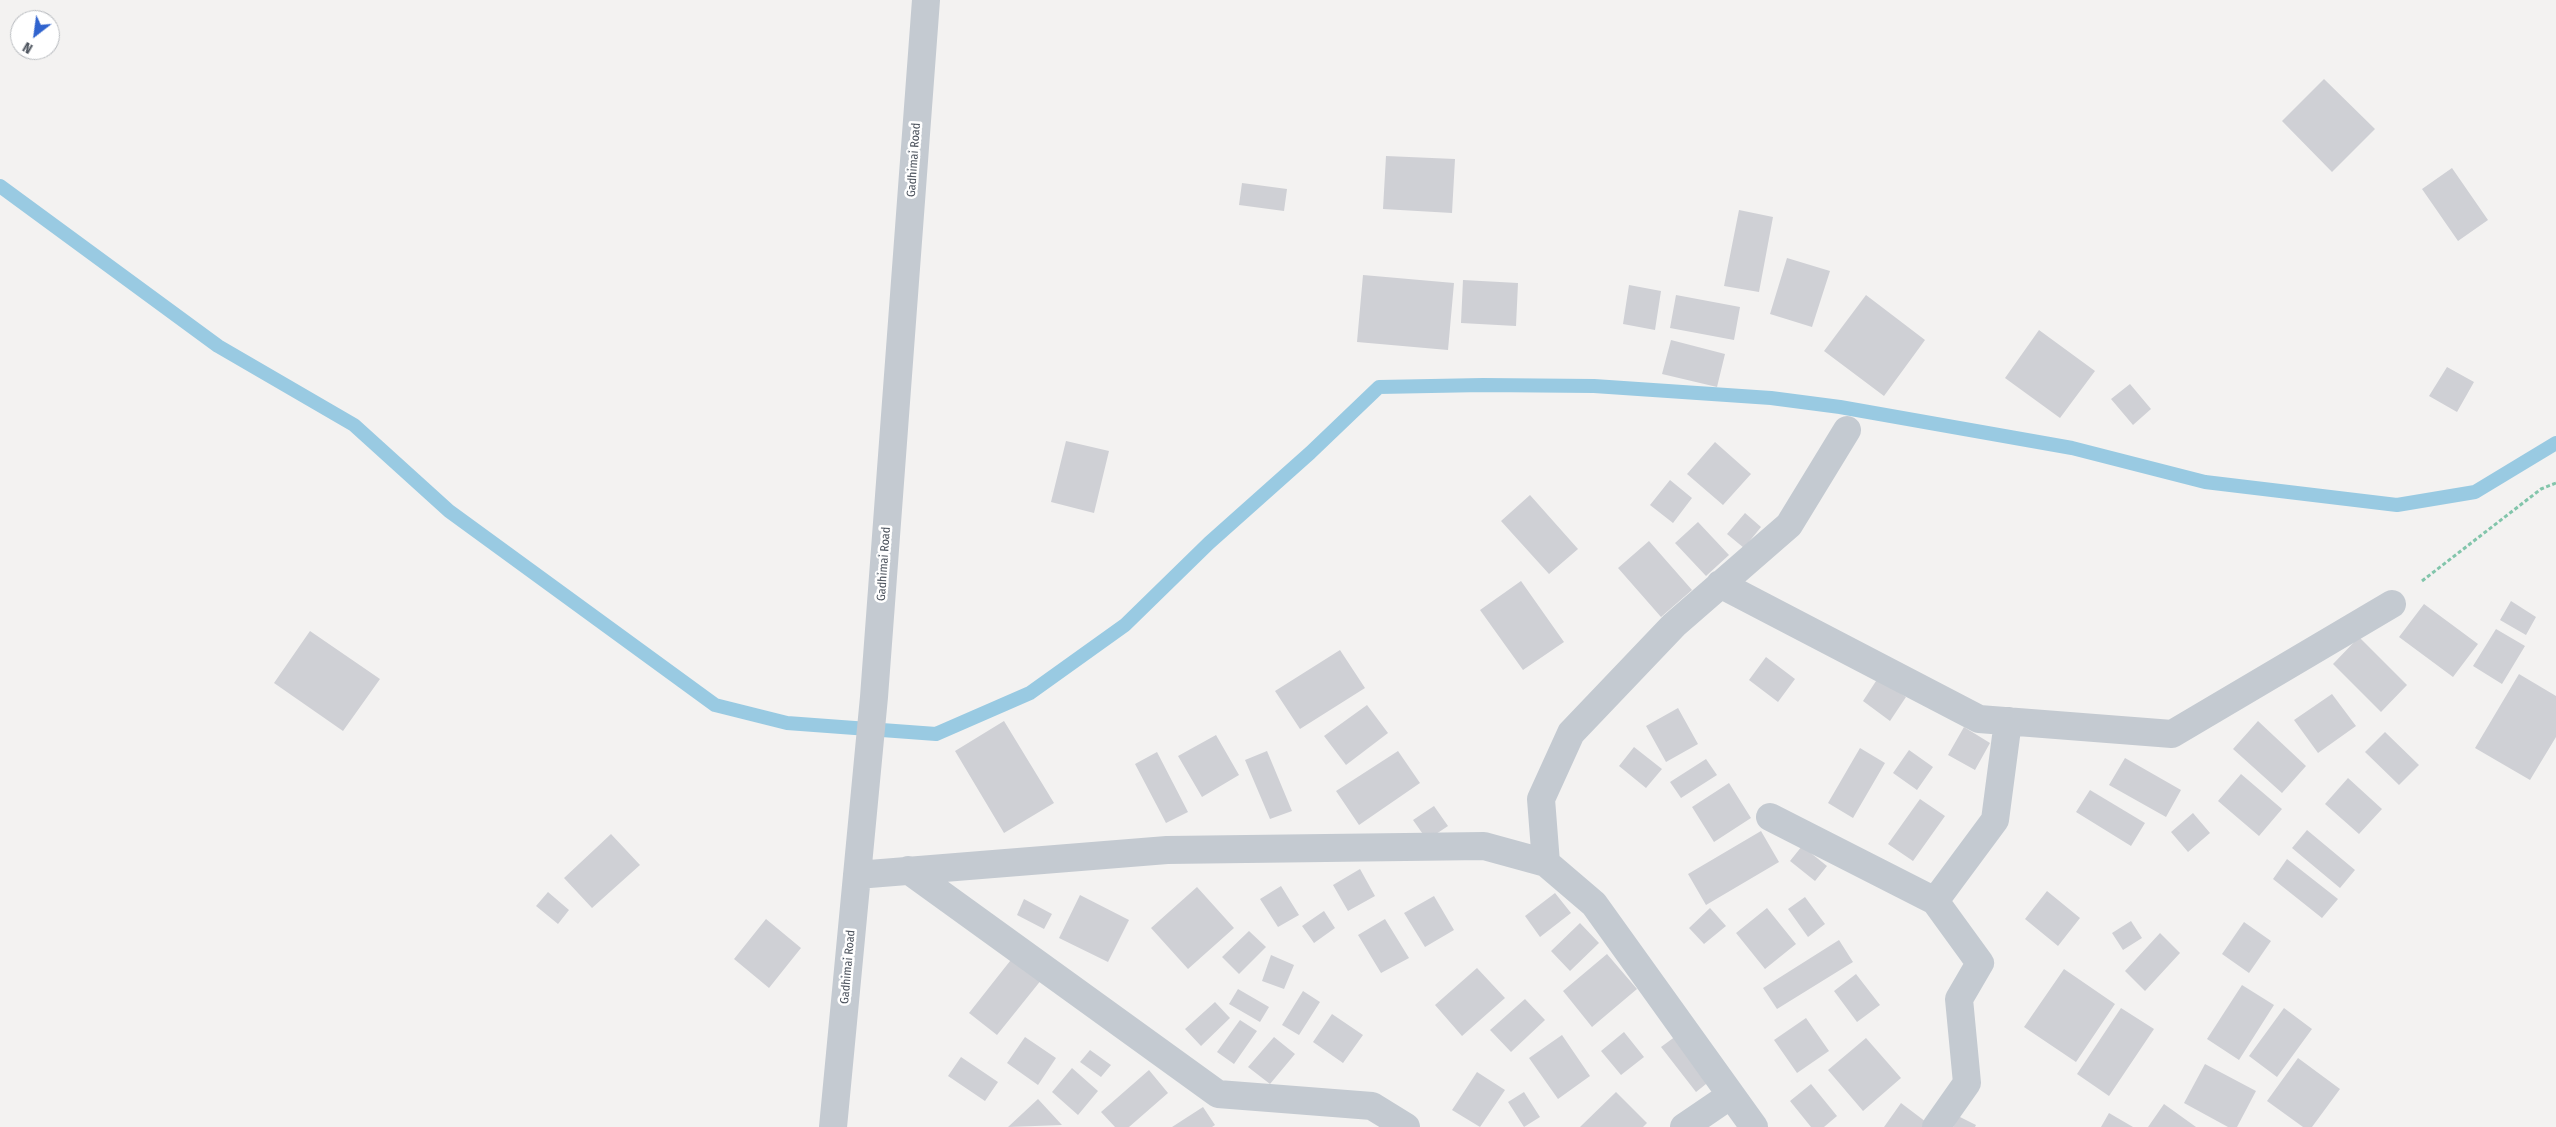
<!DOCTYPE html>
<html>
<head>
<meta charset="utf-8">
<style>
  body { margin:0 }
  #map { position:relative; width:2556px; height:1127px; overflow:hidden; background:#f3f2f1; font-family:"Fira Sans Condensed",sans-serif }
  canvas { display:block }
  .north { position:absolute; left:10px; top:10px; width:50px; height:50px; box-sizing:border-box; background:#fff; border:1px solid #b7babe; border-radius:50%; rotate:210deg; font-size:14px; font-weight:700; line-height:20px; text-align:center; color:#4b525c }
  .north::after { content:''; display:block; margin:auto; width:18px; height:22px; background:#3063ce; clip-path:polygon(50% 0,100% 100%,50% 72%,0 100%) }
</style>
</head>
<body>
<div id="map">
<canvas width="2556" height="1127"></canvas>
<div class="north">N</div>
</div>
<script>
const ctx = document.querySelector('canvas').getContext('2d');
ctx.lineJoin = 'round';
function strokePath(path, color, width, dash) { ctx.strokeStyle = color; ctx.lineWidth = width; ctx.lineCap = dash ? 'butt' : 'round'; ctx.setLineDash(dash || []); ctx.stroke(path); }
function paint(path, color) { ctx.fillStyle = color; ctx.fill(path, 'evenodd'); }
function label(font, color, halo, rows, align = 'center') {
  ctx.font = font + ' "Fira Sans Condensed",sans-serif'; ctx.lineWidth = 5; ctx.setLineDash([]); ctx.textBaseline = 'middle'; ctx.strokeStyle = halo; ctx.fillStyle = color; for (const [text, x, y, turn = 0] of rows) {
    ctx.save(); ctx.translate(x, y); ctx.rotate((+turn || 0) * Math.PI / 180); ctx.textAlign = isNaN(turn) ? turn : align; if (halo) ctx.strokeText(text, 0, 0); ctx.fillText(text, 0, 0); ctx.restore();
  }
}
const stream = new Path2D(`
  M0 186 218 346 354 425 449 511 715 705 787 723 936 734 1030 693 1125 625 1209 543 1310 453 1379 387 1483 385 1594 386 1771 398 1840 407 2072 448 2205 482 2397 505 2475 492 2556 443`);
const building = new Path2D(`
  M2324 79 2375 129 2332 172 2282 121Z
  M1386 156 1455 159 1452 213 1383 209Z
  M2452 168 2488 220 2458 241 2422 189Z
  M1242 183 1287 189 1284 211 1239 205Z
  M1739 210 1773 217 1759 292 1724 286Z
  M1787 258 1830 271 1812 327 1770 314Z
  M1363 275 1454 283 1448 350 1357 342Z
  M1463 280 1518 283 1516 326 1461 323Z
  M1629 285 1661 291 1655 330 1623 324Z
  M1676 295 1740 307 1734 340 1670 328Z
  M1866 295 1925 340 1884 396 1824 351Z
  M2039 330 2095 371 2060 418 2005 378Z
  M1671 340 1725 354 1717 387 1662 374Z
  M2447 367 2474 382 2457 412 2429 396Z
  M2130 384 2151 409 2133 425 2111 399Z
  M1066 441 1109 451 1094 513 1051 502Z
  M1715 442 1751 474 1723 505 1687 474Z
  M1670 480 1692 498 1673 523 1650 505Z
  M1530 495 1578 549 1549 574 1501 521Z
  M1745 513 1761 527 1744 548 1727 534Z
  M1698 522 1729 555 1706 576 1675 543Z
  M1649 541 1692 590 1661 617 1618 568Z
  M1521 581 1564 642 1523 670 1480 610Z
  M2511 601 2536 617 2526 635 2500 620Z
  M2424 604 2478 644 2453 677 2399 637Z
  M2496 629 2525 646 2502 684 2473 666Z
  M310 631 380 679 343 731 274 683Z
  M2359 637 2407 685 2381 712 2333 664Z
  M1340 650 1365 688 1300 729 1275 691Z
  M1766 657 1795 679 1778 702 1749 680Z
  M2519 674 2556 696V737L2530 780 2475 748Z
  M1878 678 1906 697 1890 721 1863 701Z
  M2332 694 2356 726 2318 753 2294 720Z
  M1367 705 1388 733 1346 765 1324 736Z
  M1678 708 1698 744 1666 762 1646 726Z
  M1004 721 1054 803 1004 833 955 751Z
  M2258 721 2306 766 2282 793 2233 749Z
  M1964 727 1990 743 1975 770 1948 755Z
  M2385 732 2419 765 2399 785 2365 752Z
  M1216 735 1239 775 1202 797 1178 756Z
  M1634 747 1662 769 1646 788 1619 766Z
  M1860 748 1885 763 1853 818 1828 803Z
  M1909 750 1933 767 1917 790 1893 773Z
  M1267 751 1292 811 1270 819 1245 760Z
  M1398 751 1420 783 1359 825 1336 791Z
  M1157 752 1188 812 1166 823 1135 764Z
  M2125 758 2181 790 2166 817 2109 785Z
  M1706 759 1717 775 1681 798 1670 782Z
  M2241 774 2282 809 2259 836 2218 801Z
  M2348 778 2382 809 2359 834 2325 804Z
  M1729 783 1751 818 1714 842 1692 807Z
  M2090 790 2145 823 2131 846 2076 812Z
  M1920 799 1945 816 1913 861 1888 844Z
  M1434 806 1448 826 1427 840 1413 820Z
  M2193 813 2210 833 2188 852 2171 832Z
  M2307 830 2355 870 2340 888 2292 848Z
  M1761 831 1779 862 1706 905 1688 874Z
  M611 834 640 865 592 908 564 878Z
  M1802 846 1827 866 1815 881 1790 861Z
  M2287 859 2338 899 2322 918 2273 879Z
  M1360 869 1375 896 1348 911 1333 885Z
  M1281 886 1299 915 1278 927 1260 899Z
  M1197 887 1234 928 1188 969 1151 928Z
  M2047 891 2080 918 2058 946 2025 919Z
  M548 892 569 910 558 924 536 906Z
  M1555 893 1571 913 1540 937 1525 916Z
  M1080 895 1129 920 1108 962 1059 938Z
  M1434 896 1454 930 1425 947 1404 913Z
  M1805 897 1825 924 1808 937 1788 909Z
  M1024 899 1052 914 1044 929 1017 915Z
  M1710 908 1726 926 1704 944 1689 928Z
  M1767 908 1796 944 1765 969 1736 933Z
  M1324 911 1335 928 1314 943 1302 926Z
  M766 919 801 948 769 988 734 959Z
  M1385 919 1409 958 1381 973 1358 935Z
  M2131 921 2142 938 2123 950 2112 933Z
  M2244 922 2271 941 2249 973 2222 954Z
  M1580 923 1599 943 1570 971 1551 951Z
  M1249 931 1266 947 1239 974 1222 957Z
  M2160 933 2180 953 2145 991 2125 971Z
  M1839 940 1853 962 1777 1009 1763 988Z
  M1607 954 1637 989 1592 1027 1563 991Z
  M1271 955 1294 965 1284 989 1262 981Z
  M1014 956 1042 979 997 1035 969 1013Z
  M1477 968 1505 998 1462 1036 1435 1005Z
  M2064 969 2115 1004 2076 1062 2024 1027Z
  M1856 974 1880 1005 1857 1022 1834 991Z
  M2242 985 2274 1005 2239 1060 2207 1039Z
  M1238 989 1269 1007 1260 1022 1229 1004Z
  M1303 991 1320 1002 1299 1035 1282 1025Z
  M1525 999 1545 1020 1511 1052 1490 1030Z
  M1215 1002 1230 1018 1201 1046 1185 1029Z
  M2121 1008 2154 1029 2109 1096 2077 1074Z
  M2284 1008 2312 1029 2277 1077 2249 1056Z
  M1332 1014 1363 1035 1343 1063 1313 1042Z
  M1806 1018 1829 1051 1797 1073 1774 1040Z
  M1240 1020 1257 1031 1234 1064 1217 1052Z
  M1624 1032 1644 1057 1621 1075 1601 1051Z
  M1562 1035 1590 1076 1558 1099 1529 1058Z
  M1676 1036 1711 1080 1696 1092 1661 1047Z
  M1025 1037 1056 1058 1038 1085 1007 1063Z
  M1274 1037 1295 1054 1270 1084 1248 1067Z
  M1866 1038 1901 1078 1863 1111 1828 1070Z
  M1090 1050 1111 1065 1101 1077 1080 1062Z
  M961 1057 998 1082 985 1101 948 1076Z
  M2298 1058 2340 1089 2312 1127H2303L2267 1101Z
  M2205 1064 2256 1091 2237 1127H2228L2184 1103Z
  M1072 1068 1098 1091 1078 1115 1052 1092Z
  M1149 1070 1168 1093 1129 1127H1115L1101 1112Z
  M1477 1072 1505 1090 1480 1127 1452 1110Z
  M1811 1084 1837 1116 1824 1127H1811L1790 1101Z
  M1524 1092 1540 1117 1524 1127 1508 1102Z
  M1616 1092 1647 1123 1643 1127H1580Z
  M1038 1099 1062 1125 1008 1127Z
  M1901 1103 1930 1125 1928 1127H1884Z
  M2164 1104 2196 1127H2148Z
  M1203 1107 1215 1125 1212 1127H1172Z
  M2109 1113 2133 1127H2101Z
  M1958 1116 1976 1125 1975 1127H1953Z`);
const path = new Path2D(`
  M2422 581 2541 489 2556 483`);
const minor = new Path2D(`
  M1720 584 1979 719 2172 734 2392 604
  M1770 817 1935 901
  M1546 863 1541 799 1571 733 1674 625 1789 525 1847 430
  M908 870 1218 1094 1372 1106 1406 1127
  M857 875 1167 850 1484 846 1546 863 1594 904 1754 1127
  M833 1127 874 697 926 0
  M1684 1127 1731 1095
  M1936 1127 1967 1083 1959 999 1980 963 1935 901 1995 820 2008 721`);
const streetNames = [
  ["Gadhimai Road",914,160,-86],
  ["Gadhimai Road",884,564,-86],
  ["Gadhimai Road",848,967,-85]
];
strokePath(stream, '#99cae2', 14);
paint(building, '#cfd0d5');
strokePath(path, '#82c5ab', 3, [4, 2.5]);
strokePath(minor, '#c4cad1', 28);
label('12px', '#4b525c', '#fff', streetNames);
</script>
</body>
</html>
